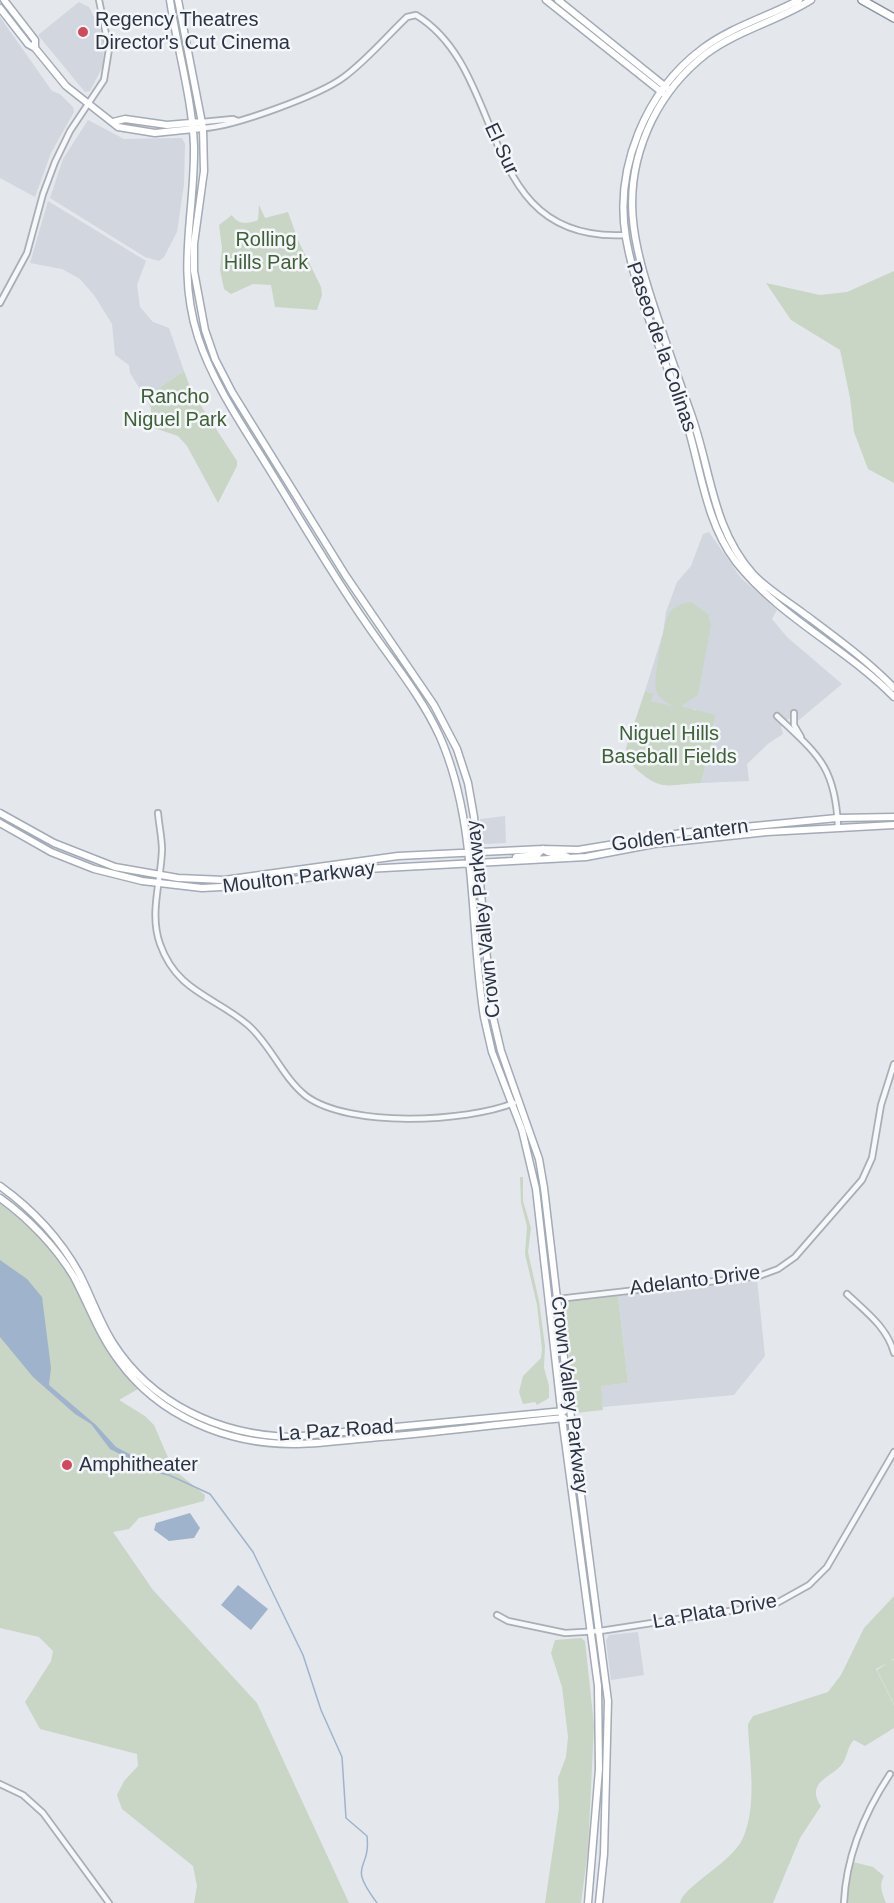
<!DOCTYPE html>
<html>
<head>
<meta charset="utf-8">
<style>
  body { margin:0 }
  canvas { display:block; background:#e4e7ec }
</style>
</head>
<body>
<canvas width="894" height="1903"></canvas>
<script>
const ctx = document.querySelector('canvas').getContext('2d');
ctx.lineJoin = 'round';
function paint(path, color) { ctx.fillStyle = color; ctx.fill(path, 'evenodd'); }
function strokePath(path, color, width, dash) { ctx.strokeStyle = color; ctx.lineWidth = width; ctx.lineCap = dash ? 'butt' : 'round'; ctx.setLineDash(dash || []); ctx.stroke(path); }
function label(font, color, halo, rows, align = 'center') {
  ctx.font = font + ' Arial,sans-serif'; ctx.lineWidth = 5; ctx.setLineDash([]); ctx.textBaseline = 'middle'; ctx.strokeStyle = halo; ctx.fillStyle = color; for (const [text, x, y, turn = 0] of rows) {
    ctx.save(); ctx.translate(x, y); ctx.rotate((+turn || 0) * Math.PI / 180); ctx.textAlign = isNaN(turn) ? turn : align; if (halo) ctx.strokeText(text, 0, 0); ctx.fillText(text, 0, 0); ctx.restore();
  }
}
const built = new Path2D(`
  M79 2 89 7 102 34 104 47 103 66 90 91 85 92 38 35Z
  M0 17 52 91 60 94 73 107 74 112 51 153 35 197 0 178Z
  M88 120 124 139 182 138 185 144 184 184 177 232 164 257 159 261 145 257 50 198 63 159Z
  M48 201 146 261 137 285 140 307 153 322 169 328 184 371 145 397 130 373 129 365 115 355 112 324 94 295 80 279 62 269 30 263Z
  M709 532 741 578 777 610 772 619 787 637 842 684 799 720 791 718 784 721 781 727 783 734 769 743 747 764 749 781 701 783 715 733 712 732 714 726 695 712 696 709 675 708 651 701 650 693 645 691 663 633 666 612 677 582 691 566 703 534Z
  M505 816 506 843 484 844 481 840 480 819Z
  M757 1279 765 1356 734 1395 603 1407 600 1386 628 1383 618 1296Z
  M638 1632 644 1675 611 1680 606 1641 609 1635Z`);
const green = new Path2D(`
  M259 205 265 218 288 212 298 240 321 287 322 295 317 310 275 307 271 285 253 284 231 294 224 289 220 270 222 248 219 225 232 215C238 225 248 224 258 220Z
  M894 271V483L868 469 854 432 850 398 840 350 791 320 766 283 820 295 847 292Z
  M184 371 192 392 237 461V466L218 503 187 446 178 436 151 427V408L145 397Z
  M691 602 708 614 711 625 698 695 681 706 715 715 712 732H715L701 783C668 784 662 793 635 768 629 762 626 757 626 748L645 691 653 694 651 701 675 707C668 703 659 700 656 690 653 679 664 620 670 612 676 605 683 603 691 602Z
  M520 1177H523V1201L531 1228 528 1252 539 1301 545 1346 544 1368 549 1386V1398L537 1405 535 1402 523 1404 519 1392 523 1376 541 1358 542 1349 537 1305 525 1254 527 1226 521 1203Z
  M0 1202C27 1224 55 1249 71 1280 92 1319 105 1358 138 1389L119 1400 145 1416 154 1425 173 1469 205 1495 204 1501 139 1518 129 1529 113 1532 153 1590 257 1703 349 1903H194L197 1886 193 1866 122 1809 117 1795 124 1781 138 1766 137 1754 40 1729 25 1702 51 1661 53 1651 39 1637 0 1628Z
  M618 1296 628 1383 601 1386 603 1410 575 1413 563 1304 568 1301Z
  M894 1596V1659L891 1661 894 1660V1704L877 1670 888 1663 876 1669 894 1705V1728L865 1746 854 1740C848 1746 848 1753 844 1761 836 1777 804 1780 821 1806L800 1838 773 1903H680C683 1886 732 1863 743 1838 758 1804 749 1760 748 1724L753 1716 828 1692 841 1675 864 1628Z
  M581 1638 585 1641 594 1725 588 1850 581 1903H545L559 1808 558 1778 566 1757 568 1737 562 1687 551 1653 555 1640Z
  M853 1862 873 1867 884 1876C878 1886 883 1894 886 1903H846Z`);
const water = new Path2D(`
  M0 1260 27 1279 42 1297 51 1368 49 1385 96 1425 116 1447 152 1466 157 1473 110 1449 91 1424 75 1414 33 1377 0 1337Z
  M190 1513 200 1528 194 1538 169 1541 154 1530 156 1523Z
  M238 1585 268 1609 251 1630 221 1605Z`);
const stream = new Path2D(`
  M156 1472 169 1475 210 1494 253 1552 303 1655 321 1710 342 1757 346 1818 367 1836C371 1873 346 1861 377 1903`);
const minor = new Path2D(`
  M202 122 233 119 238 121
  M203 128C233 127 320 95 344 77 367 60 387 36 407 17L416 15C510 72 475 243 625 235
  M0 303 27 253 43 194 55 162 70 131 104 80 109 49 99 0
  M794 713V725L801 737
  M777 716C818 755 835 766 838 826
  M158 813C159 825 162 838 162 850 161 882 149 913 160 944 177 992 214 996 248 1025 271 1045 282 1077 306 1096 349 1128 466 1122 514 1103
  M847 1294C866 1312 887 1327 894 1353
  M549 1300 759 1276 778 1269 795 1257 862 1180 872 1158 881 1105 894 1064
  M497 1615 508 1621 565 1633 600 1631 775 1604 809 1585 827 1567 894 1452
  M0 1784 23 1795 43 1813 109 1903
  M844 1903C846 1857 865 1812 890 1774`);
const major = new Path2D(`
  M4 0 35 40V48
  M170 0C177 48 192 97 194 146 195 215 176 268 198 337 214 386 245 429 271 472 303 524 333 576 368 626 392 661 422 697 440 737 478 824 469 924 484 1017L492 1052 522 1130 536 1189 562 1418 598 1686 599 1769 588 1903
  M178 0 203 128 204 171 194 244V271L205 330 215 359 232 392 346 576 434 705 457 749 468 783 474 817 492 1013 501 1051 539 1159 544 1188 572 1426 608 1701 604 1854 599 1903
  M546 0 664 94
  M558 0 667 88
  M799 0C767 17 731 27 702 49 646 91 614 168 626 238 636 295 662 351 681 405 700 457 702 517 736 562 779 617 846 648 894 697
  M811 0C778 21 738 30 706 54 683 72 665 94 652 120 618 190 633 243 656 313 667 346 678 378 690 411 711 467 711 527 753 574 767 589 787 601 803 613 835 637 867 660 894 688
  M0 8 28 44 35 48 66 86 118 127 155 133 203 128
  M113 122 125 119 167 125 202 122
  M0 813 54 843 115 867 178 878 224 880 398 856 543 849 578 850 682 833 837 818 894 817
  M0 823 51 852 94 869 142 881 202 888 260 885 366 869 586 857 654 844 767 832 894 825
  M543 849C551 857 561 851 569 858
  M515 861 516 857 537 855 543 849
  M0 1186C32 1209 60 1239 79 1273 91 1296 99 1321 113 1343 152 1404 219 1435 291 1437L564 1411
  M0 1198C28 1218 56 1247 74 1277 89 1305 99 1335 119 1361 159 1416 226 1444 293 1444 318 1444 344 1440 370 1438 435 1433 499 1424 564 1418`);
const highway = new Path2D(`
  M862 0 894 18`);
const markers = [
  [83,32,6,"#d1495b"],
  [67,1465,6,"#d1495b"]
];
const poiNames = [
  ["Regency Theatres",95,20],
  ["Director's Cut Cinema",95,43],
  ["Amphitheater",79,1465]
];
const streetNames = [
  ["El Sur",501,149,65],
  ["Paseo de la Colinas",661,347,71],
  ["Golden Lantern",680,836,-8],
  ["Moulton Parkway",299,878,-7],
  ["Crown Valley Parkway",484,919,-96],
  ["Adelanto Drive",695,1281,-7],
  ["Crown Valley Parkway",569,1395,83],
  ["La Paz Road",336,1431,-4],
  ["La Plata Drive",715,1612,-10]
];
const parkNames = [
  ["Rolling",266,240],
  ["Hills Park",266,263],
  ["Rancho",175,397],
  ["Niguel Park",175,420],
  ["Niguel Hills",669,734],
  ["Baseball Fields",669,757]
];
paint(built, '#d2d6de');
paint(green, '#c9d6c5');
paint(water, '#9fb4cc');
strokePath(stream, '#9fb4cc', 1.5);
strokePath(minor, '#a9aeb7', 8);
strokePath(major, '#a3abb8', 9);
strokePath(highway, '#8b94a3', 10);
strokePath(minor, '#f7f8fa', 4.5);
strokePath(major, '#fff', 6);
strokePath(highway, '#fff', 7);
for (const [x, y, r, color] of markers) { const dot = new Path2D(); dot.arc(x, y, r, 0, 2 * Math.PI); ctx.fillStyle = color; ctx.fill(dot); strokePath(dot, '#f4f6f9', 2); }
label('20px', '#2b3445', '#f4f6f9', poiNames, 'left');
label('20px', '#2b3445', '#f4f6f9', streetNames);
label('20px', '#3f6138', '#f4f6f9', parkNames);
</script>
</body>
</html>
